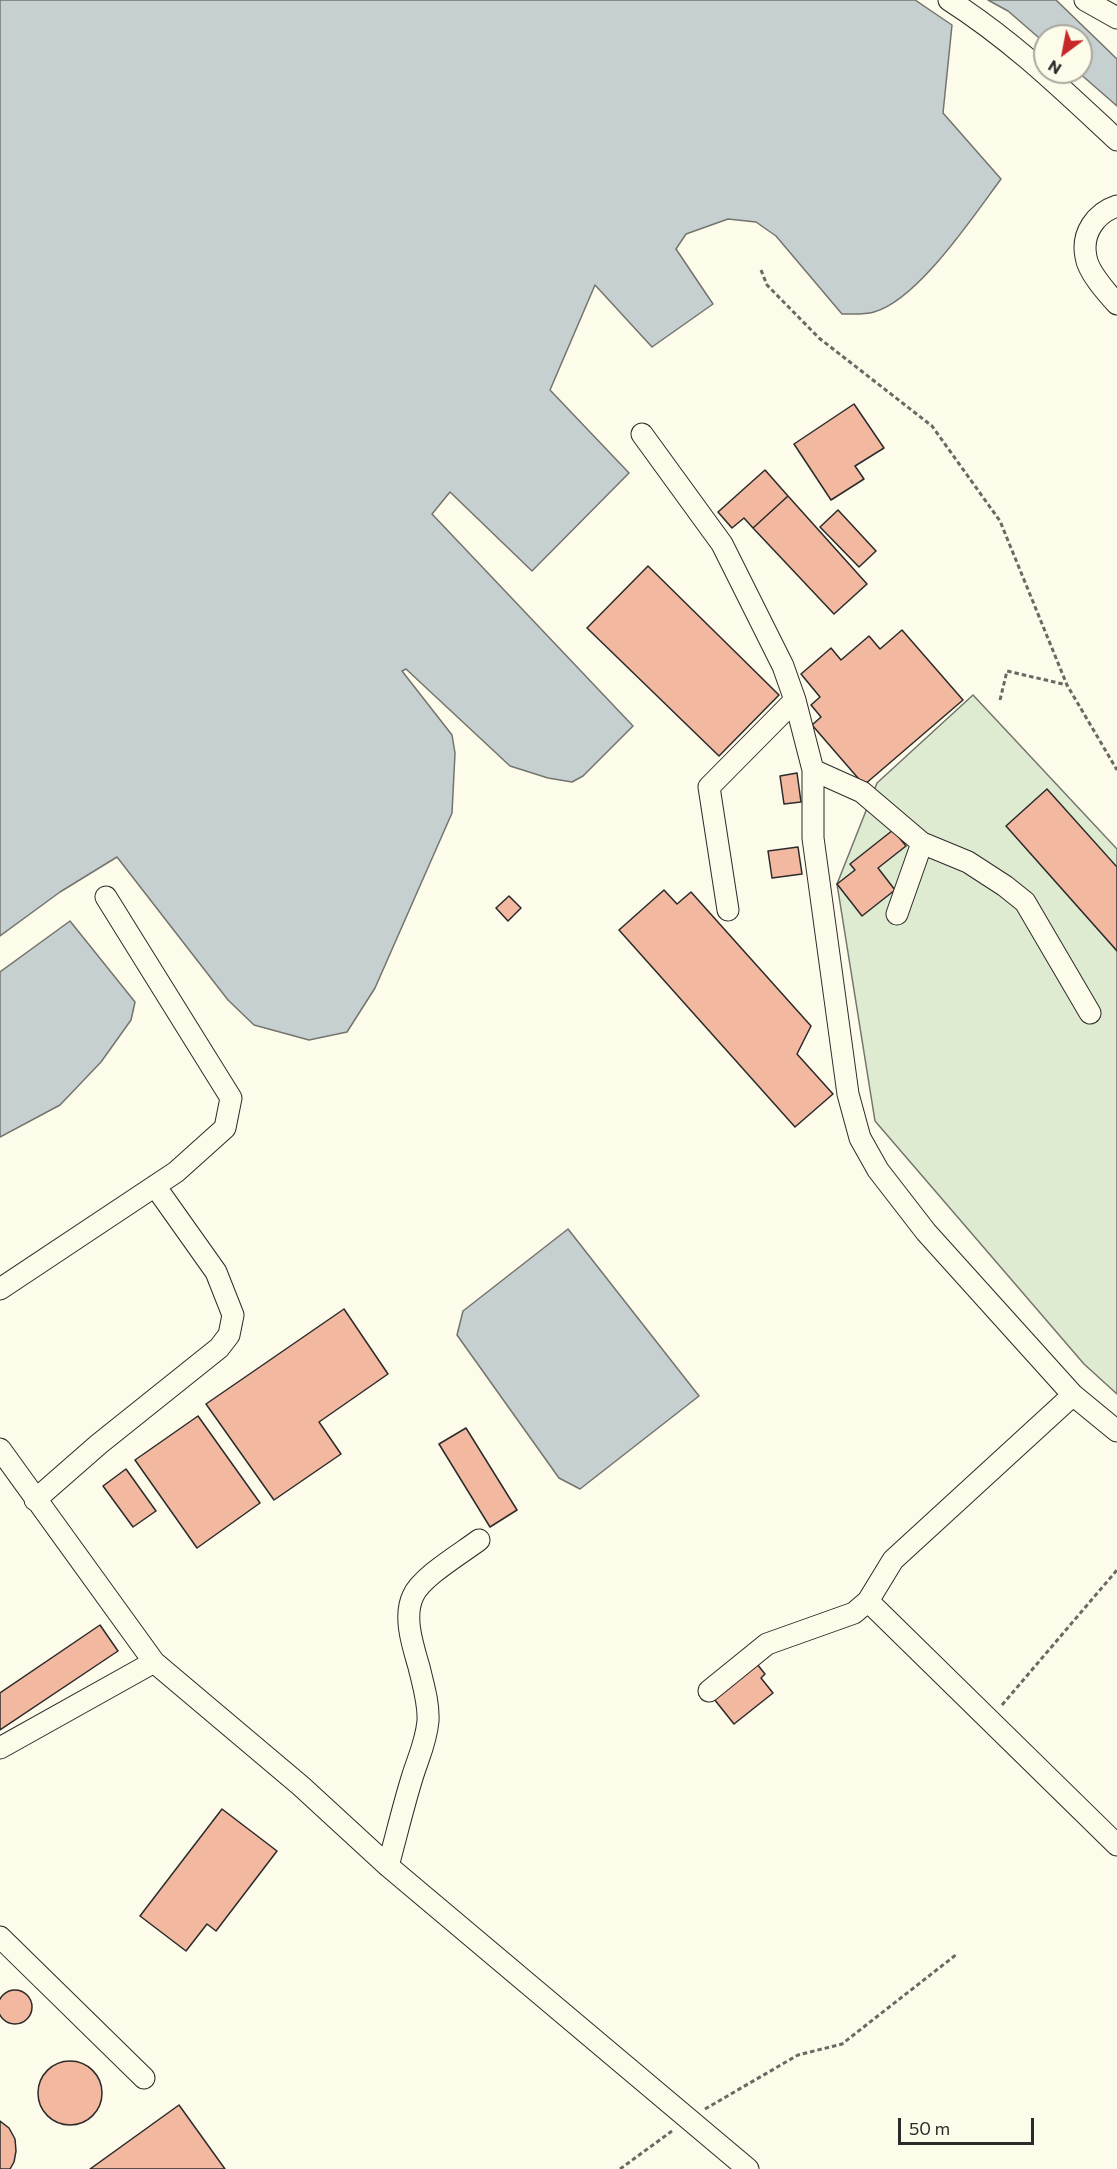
<!DOCTYPE html>
<html>
<head>
<meta charset="utf-8">
<style>
  body { margin:0 }
  #map { position:relative; width:1117px; height:2169px; overflow:hidden; background:#fdfbea; font-family:Commissioner,sans-serif }
  canvas { display:block }
  .north { position:absolute; left:1033px; top:24px; width:60px; height:60px; box-sizing:border-box; background:#fdfbea; border:2px solid #a9a89e; border-radius:50%; rotate:212deg; font-size:16px; font-weight:700; line-height:24px; text-align:center; color:#2b2b2b }
  .north::after { content:''; display:block; margin:auto; width:21px; height:27px; background:#c62828; clip-path:polygon(50% 0,100% 100%,50% 72%,0 100%) }
  .scale { position:absolute; left:898px; top:2118px; width:136px; height:27px; box-sizing:border-box; border:3px solid #2b2b2b; border-top:0; padding-left:8px; font-size:18px; line-height:21px; white-space:nowrap; color:#2b2b2b; -webkit-text-stroke:4px #fdfbea; paint-order:stroke }
</style>
</head>
<body>
<div id="map">
<canvas width="1117" height="2169"></canvas>
<div class="north">N</div>
<div class="scale">50 m</div>
</div>
<script>
const ctx = document.querySelector('canvas').getContext('2d');
ctx.lineJoin = 'round';
function paint(path, color) { ctx.fillStyle = color; ctx.fill(path, 'evenodd'); }
function strokePath(path, color, width, dash) { ctx.strokeStyle = color; ctx.lineWidth = width; ctx.lineCap = dash ? 'butt' : 'round'; ctx.setLineDash(dash || []); ctx.stroke(path); }
const green = new Path2D(`
  M973 695 1117 849V1394L1084 1364 875 1121 837 884 877 783Z`);
const water = new Path2D(`
  M0 0H915L952 25 943 113 1001 179C974 215 918 300 874 312 864 315 852 314 842 314L776 236 756 222 728 219 686 234 676 249 713 304 652 347 595 285 550 390 629 473 532 571 450 492 432 514 633 726 583 776 572 782 548 778 510 766 406 669 402 671 452 735 455 753 452 813 375 988 347 1032 309 1040 254 1025 228 1000 117 857 60 892 0 936Z
  M988 0H1056L1117 59V106L1078 72H1081V36H1045V43L1008 11Z
  M70 921 135 1002 131 1020 101 1062 60 1105 0 1137V972Z
  M568 1229 699 1396 580 1489 559 1478 457 1335 463 1311Z`);
const building = new Path2D(`
  M854 404 884 448 855 466 864 479 831 500 794 444Z
  M765 470 788 496 753 528 744 518 732 528 718 512Z
  M788 496 867 584 834 614 753 528Z
  M838 510 876 551 859 567 820 527Z
  M648 566 779 695 719 756 587 628Z
  M902 630 963 700 864 785 812 725 821 717 811 705 820 697 801 674 831 648 841 660 869 636 880 649Z
  M797 773 801 802 784 804 780 776Z
  M1047 789 1117 867V951L1006 826Z
  M893 830 906 846 878 868 895 890 862 916 837 884 855 870 850 864Z
  M798 847 802 874 772 878 768 851Z
  M664 890 677 904 691 892 811 1026 797 1054 833 1094 795 1127 619 930Z
  M509 896 521 908 508 921 496 908Z
  M344 1309 388 1374 319 1422 341 1454 274 1500 206 1404Z
  M198 1416 260 1503 197 1548 135 1460Z
  M466 1428 517 1510 490 1527 439 1444Z
  M126 1469 156 1511 133 1527 103 1486Z
  M100 1625 118 1651 0 1730V1693Z
  M753 1659 765 1674 761 1678 773 1693 734 1724 710 1694Z
  M222 1809 277 1851 216 1931 207 1924 186 1951 140 1916Z
  M-2 2007a17 17 0 1 1 34 0a17 17 0 1 1-34 0Z
  M38 2093a32 32 0 1 1 64 0a32 32 0 1 1-64 0Z
  M179 2105 225 2169H90Z
  M0 2121 9 2128 15 2139 16 2151 14 2162 10 2169H0Z`);
const path = new Path2D(`
  M761 270 767 285 819 338 932 426 1000 521 1067 685 1117 770
  M1000 700 1007 671 1067 685
  M1002 1705 1117 1570
  M705 2109 798 2055 842 2044 957 1954
  M620 2169 672 2131`);
const minor = new Path2D(`
  M949 0C1013 41 1062 89 1117 140
  M1085 0 1117 18
  M1117 206C1096 213 1081 233 1086 257 1088 272 1107 293 1117 304
  M642 434 722 544 783 666 795 700 813 770V838L848 1094 860 1138 878 1170 926 1232 1073 1395 1117 1431
  M813 770 862 792 922 843 897 914
  M922 843 968 862 1005 886 1025 902 1090 1013
  M728 910 709 787 795 700
  M0 1289 176 1172 225 1128 231 1098 106 897
  M0 1449 154 1662 301 1786 388 1866 748 2169
  M35 1500 99 1444 219 1348 229 1335 233 1315 216 1272 155 1186
  M868 1601 1117 1845
  M709 1691 767 1644 854 1613 868 1601 893 1560 1073 1395
  M0 1748 154 1662
  M388 1866C396 1837 403 1807 412 1778 418 1758 426 1743 428 1721 429 1703 423 1684 419 1667 413 1646 403 1617 413 1596 421 1577 462 1553 479 1540
  M0 1937 144 2078`);
paint(green, '#deebd1');
strokePath(green, '#74746e', 1.5);
paint(water, '#c7d0d0');
strokePath(water, '#74746e', 1.5);
paint(building, '#f2b8a0');
strokePath(building, '#2b2b2b', 1.5);
strokePath(minor, '#2b2b2b', 23);
strokePath(path, '#6a6964', 3, [4.5, 3]);
strokePath(minor, '#fdfbea', 21);
</script>
</body>
</html>
